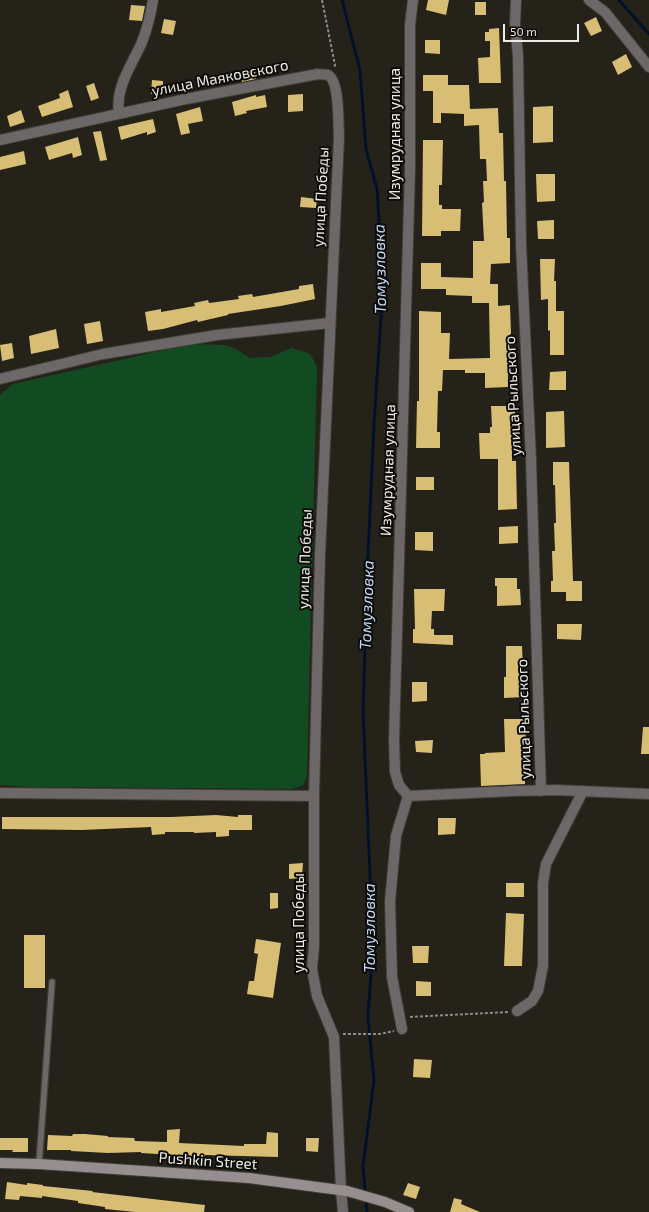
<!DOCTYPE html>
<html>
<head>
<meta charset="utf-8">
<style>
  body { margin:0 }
  #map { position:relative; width:649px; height:1212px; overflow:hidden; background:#25221a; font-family:"Exo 2",sans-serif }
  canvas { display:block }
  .scale { position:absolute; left:503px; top:24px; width:76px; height:18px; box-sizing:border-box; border:2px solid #ebeae4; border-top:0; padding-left:5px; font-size:12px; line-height:14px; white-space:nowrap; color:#ebeae4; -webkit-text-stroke:3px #0d0c08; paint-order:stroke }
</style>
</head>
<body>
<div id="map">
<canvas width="649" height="1212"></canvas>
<div class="scale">50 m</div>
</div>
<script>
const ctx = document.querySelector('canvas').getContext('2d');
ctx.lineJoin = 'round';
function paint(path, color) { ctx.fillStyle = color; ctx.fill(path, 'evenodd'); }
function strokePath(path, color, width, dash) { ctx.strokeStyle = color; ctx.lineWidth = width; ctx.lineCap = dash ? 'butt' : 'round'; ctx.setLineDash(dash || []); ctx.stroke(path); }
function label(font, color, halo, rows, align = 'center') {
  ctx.font = font + ' "Exo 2",sans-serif'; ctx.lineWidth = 4; ctx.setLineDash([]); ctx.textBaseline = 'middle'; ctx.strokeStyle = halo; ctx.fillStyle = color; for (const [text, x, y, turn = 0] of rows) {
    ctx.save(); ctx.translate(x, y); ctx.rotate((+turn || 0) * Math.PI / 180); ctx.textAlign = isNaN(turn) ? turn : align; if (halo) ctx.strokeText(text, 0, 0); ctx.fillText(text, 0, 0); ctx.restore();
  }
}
const green = new Path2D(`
  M191 344 225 345 236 349 250 358 270 357 292 348 310 354 317 366 307 776 303 785 293 789 28 787 0 785V395L13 384Z`);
const stream = new Path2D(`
  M342 0 360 70 366 149 377 189 383 286 374 424 368 555 363 711 373 945 368 1017 374 1080 363 1167 367 1212
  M619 0 649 34`);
const building = new Path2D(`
  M428 0H449L446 15 426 10Z
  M475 2H486V15H475Z
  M131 5 145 6 142 21 129 20Z
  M596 17 602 31 591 36 584 23Z
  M164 19 176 21 173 35 161 33Z
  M499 28 501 83H479L478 58 490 57V41H485V32H489V29Z
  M425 40H440V54L425 53Z
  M626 54 632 67 618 75 612 62Z
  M255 69 256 79 242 82 241 71Z
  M423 75H448V85H469L470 109 498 108 499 133H503L504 181H506L507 238H510V263L491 264 490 284H498V306L510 305 511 334H510V364H508V387L485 388V373H465V370H443L442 391H438L437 432H440V448H416L417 401H419V311L441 312V333H450L449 359 490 358 489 303H472V296L446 295V289H421V263H441V277L473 278V241H484L482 203 484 202 483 181H487L486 159H480L479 125 464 126V114L441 113V123H433V91H423Z
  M152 80 163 81V92L151 94Z
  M94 83 99 98 91 101 86 86Z
  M68 90 73 107 42 117 38 106 60 98 59 94Z
  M303 94V111L288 112V95Z
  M256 95V97L265 95 267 107 246 111 247 113 235 116 232 102Z
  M553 106V142L533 143V107Z
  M200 107 203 121 188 124 190 133 181 135 176 114Z
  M21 110 25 122 10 127 7 116Z
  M153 119 156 132 147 135V132L121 140 118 127Z
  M101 131 107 160 100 161 93 132Z
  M78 137 82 155 73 158 72 153 49 160 45 147Z
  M423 140H443L442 185H439V205H442V209H461L460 231H441V236H422Z
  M24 151 26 164 0 170V157Z
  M536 174H555V201L537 202Z
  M301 197 317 199 316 208 300 207Z
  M554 220V239H538L537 221Z
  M540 259H555L554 281H556V311H564V355H550V330L548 331V299L541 300Z
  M313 284 315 299 281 306 228 314V315L198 322 197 320 163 329 148 331 145 312 161 309V312L195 306 194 303 208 300 209 303 239 299 238 296 252 294 253 297 299 289V286Z
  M100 321 103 341 87 344 84 324Z
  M56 329 59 348 31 354 29 336Z
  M12 343 14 358 2 361 0 345Z
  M566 371V390H549L550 372Z
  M491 406H515V449H512V461H516L517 509 498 510V459H480L479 433H490V427H492Z
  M564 411 565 447 546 448V412Z
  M553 462H569L573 581H582V601H566V592H551V581H553L552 551H555L554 523H556L555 485H553Z
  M416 477H434V490H416Z
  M518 526V543L499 544V527Z
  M415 532H433V551L415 550Z
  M495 578H517V589H520L521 605 497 606V586H495Z
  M414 589H445L444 611H432L431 629H434V635H453V645L413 643V629H415Z
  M557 624H582L581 640 557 639Z
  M506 646H522L524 697 504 698V677H506Z
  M412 682H427V701L412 702Z
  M504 719H525L527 773H525V784L481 786 480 754H485V753L505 752Z
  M643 727H649V754H641Z
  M433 740 432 753 416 752 415 741Z
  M216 815 238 817V815H252V830H229V836L216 837V832L194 833V832H165V834L152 835 151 827 81 830 2 829V817H171Z
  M438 818H456L455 834 438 835Z
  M303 863 302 878 289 879V864Z
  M506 883H524V897H506Z
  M270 893H278V908L270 909Z
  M506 913 524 914 522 966H504Z
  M24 935H45V988H24Z
  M256 939 281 943 273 998 247 994 249 981H254L258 954 254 953Z
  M412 946H429L428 963H413Z
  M416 981 431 982V996H416Z
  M414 1059 432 1060 430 1078 413 1077Z
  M180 1129 179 1143 244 1146V1144H266L267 1132 278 1133V1157L205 1155V1157L141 1153V1152L108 1153 71 1151V1150H47L48 1135 72 1136 73 1134H85L108 1136V1137L134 1138 135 1141 167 1142V1130Z
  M0 1138H28V1152H12L13 1150H0Z
  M306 1138H319L318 1152 306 1151Z
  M7 1182 27 1185V1183L43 1185V1186L93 1191 92 1192 205 1205 204 1212H135L105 1209V1207L78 1203V1201L42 1196V1198L20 1196 19 1200 5 1199Z
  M408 1183 420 1187 416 1199 403 1195Z
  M454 1198 462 1200 461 1204 480 1212H450Z`);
const path = new Path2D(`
  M322 0 335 65 334 68
  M410 1017 508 1012
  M343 1034H380L394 1031`);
const lane = new Path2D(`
  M39 1164 52 982`);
const street = new Path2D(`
  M516 0 515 24 518 56 521 244 531 460 541 791
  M589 0 605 12 649 67
  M119 113C115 87 132 65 142 42 147 29 151 13 153 0
  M0 140 186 99 318 74C321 75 326 74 328 75 340 81 338 125 339 137L320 555 314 796V946L312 969 317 996 334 1037 341 1190 343 1212
  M0 379 103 354 217 335 330 323
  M0 793 314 796
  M408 796 514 791 556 790 649 794
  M517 1011 532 1001 538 991 543 966V883L546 864 583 791
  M402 1029 392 977 390 901 396 836 408 796 399 785 395 772 394 740 410 168V25L413 0`);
const secondary = new Path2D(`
  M0 1163 39 1164 249 1178 347 1191 385 1202 409 1212`);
const streetNames = [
  ["улица Маяковского",220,78,-11],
  ["Изумрудная улица",395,134,-90],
  ["улица Победы",321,197,-87],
  ["улица Рыльского",513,396,-93],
  ["Изумрудная улица",388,470,-88],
  ["улица Победы",305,559,-88],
  ["улица Рыльского",524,719,-92],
  ["улица Победы",299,923,-90],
  ["Pushkin Street",208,1161,4]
];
const waterNames = [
  ["Томузловка",380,269,-91],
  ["Томузловка",367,605,-88],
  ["Томузловка",370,928,-90]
];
paint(green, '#124a22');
strokePath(stream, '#00122b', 3);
paint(building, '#d8be74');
strokePath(lane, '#413e36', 8);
strokePath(street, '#413e36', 12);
strokePath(secondary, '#413e36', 12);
strokePath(path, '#8d8b84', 2, [3, 2]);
strokePath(lane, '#6d6767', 5.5);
strokePath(street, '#6d6767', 10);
strokePath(secondary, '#978e8f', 10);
label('15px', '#ebeae4', '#0d0c08', streetNames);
label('italic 16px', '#c0d9f9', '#0d0c08', waterNames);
</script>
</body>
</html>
